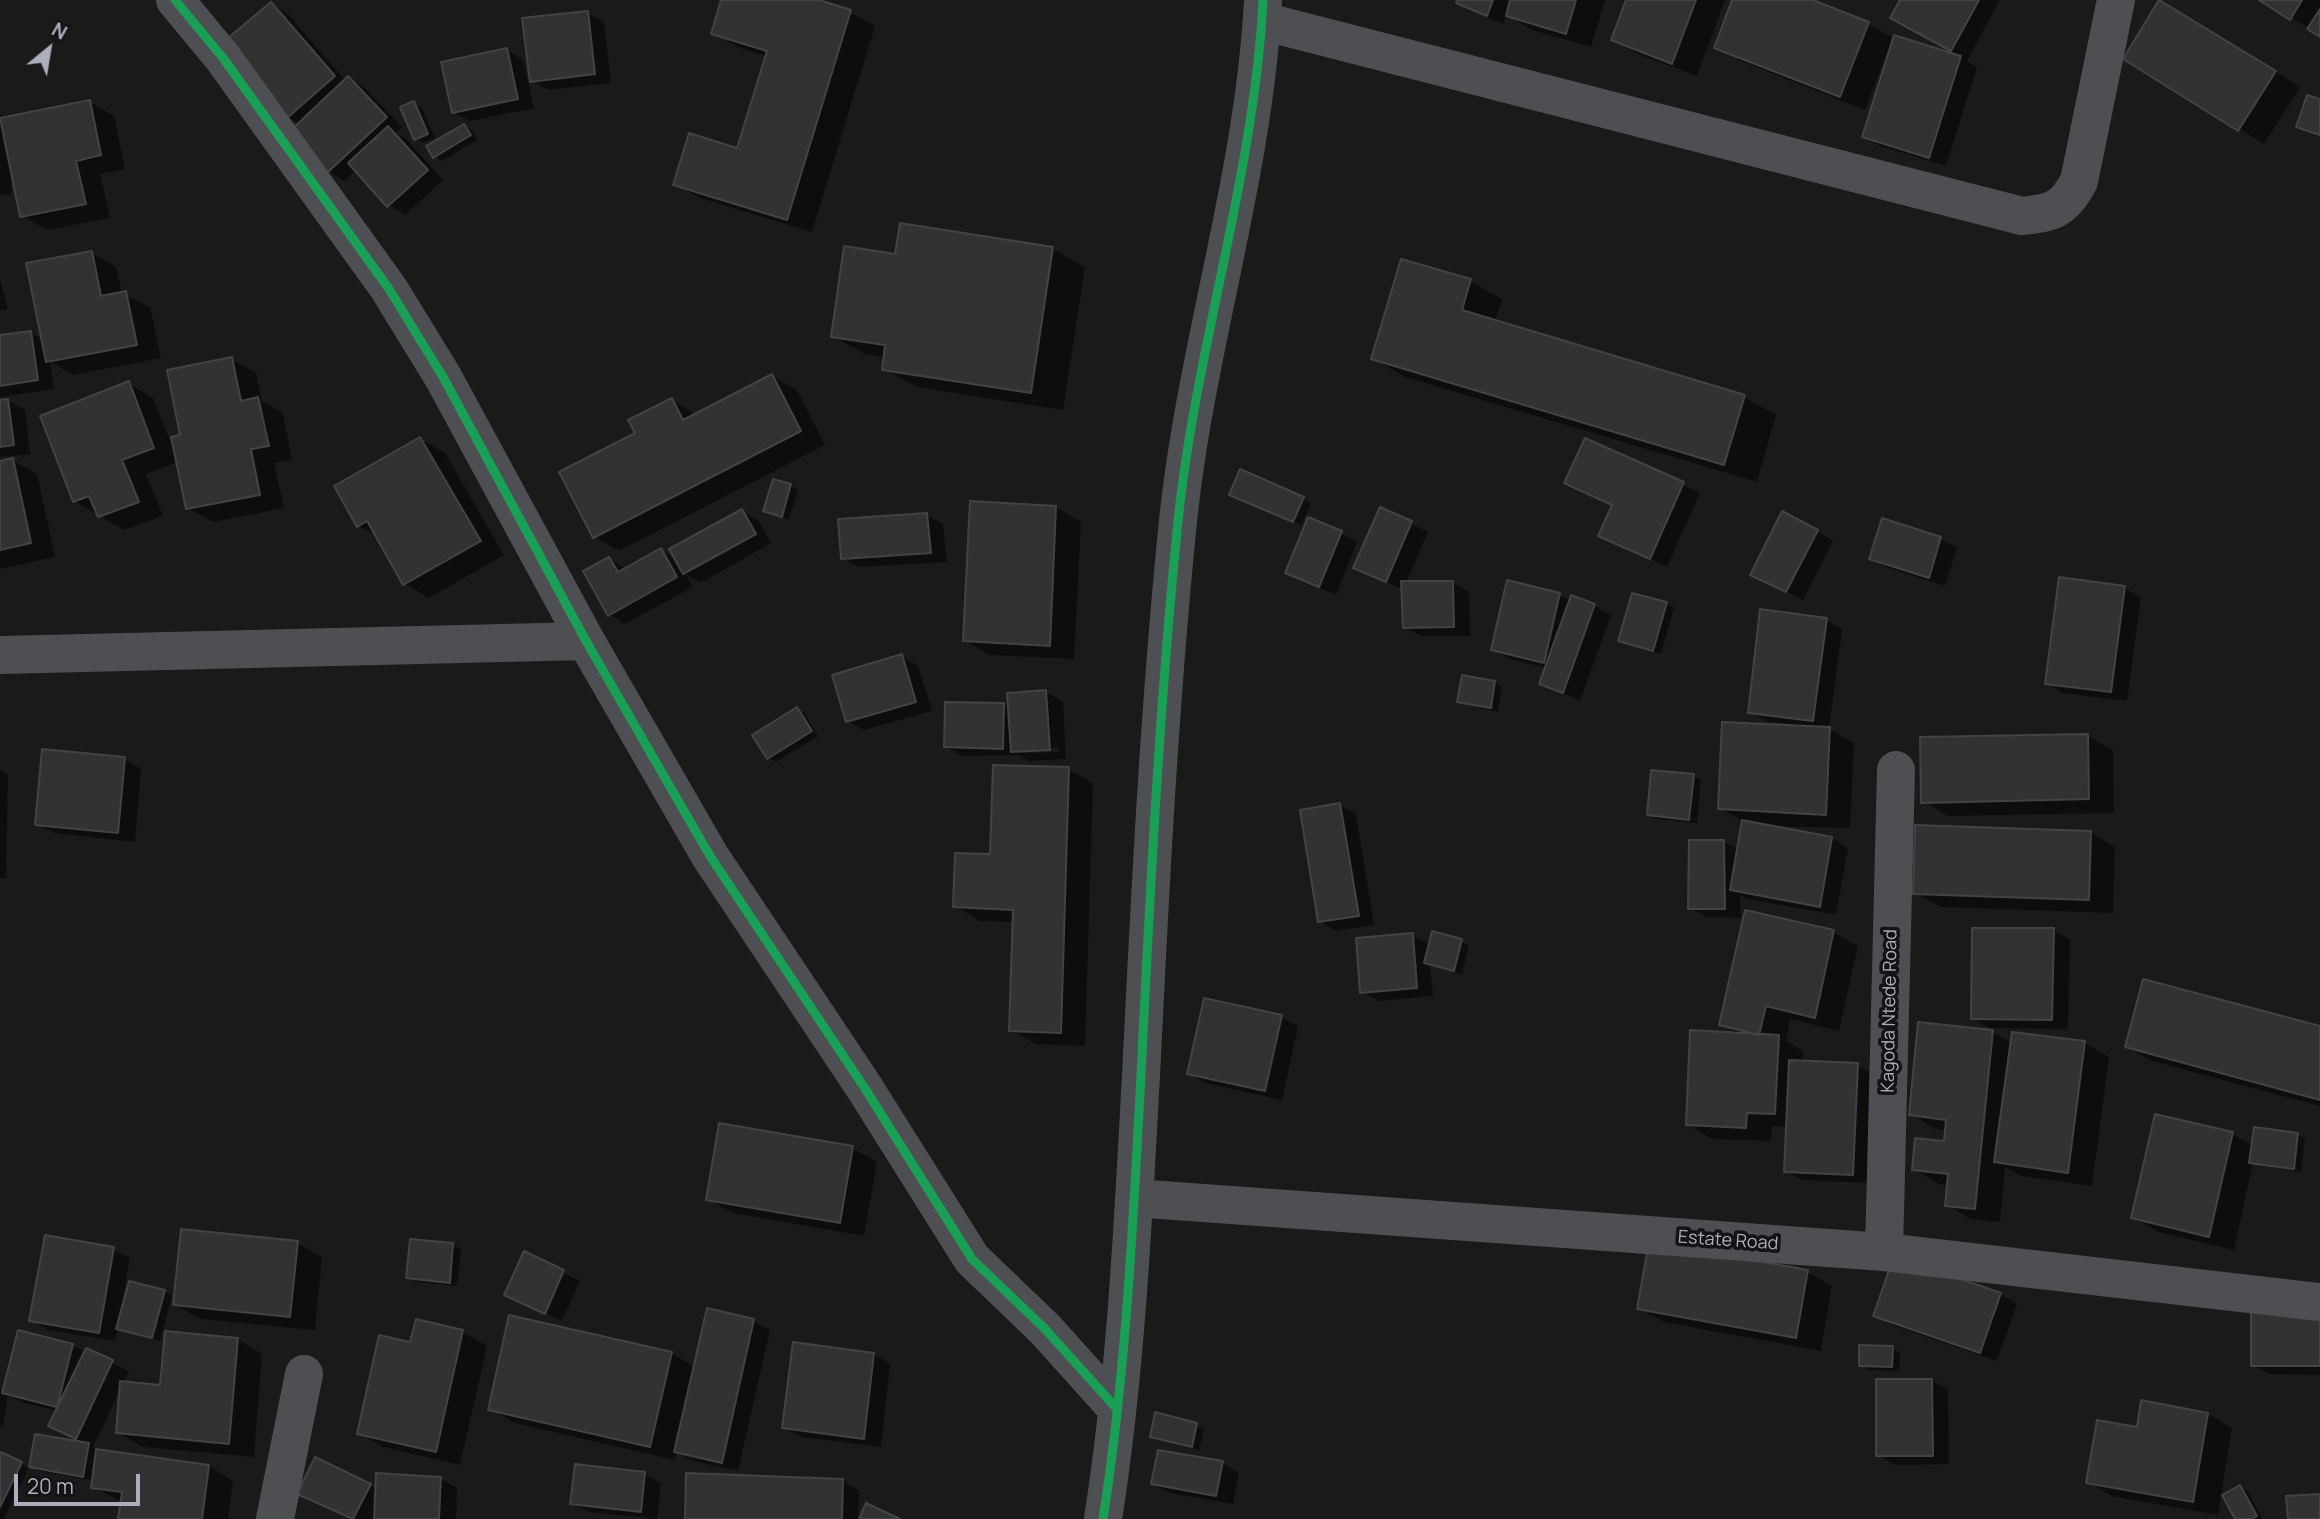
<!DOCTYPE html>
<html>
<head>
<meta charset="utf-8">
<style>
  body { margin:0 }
  #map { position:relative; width:2320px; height:1519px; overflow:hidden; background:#1a1a1a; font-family:Manrope,sans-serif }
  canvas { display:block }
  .north { position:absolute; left:14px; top:14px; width:70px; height:70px; -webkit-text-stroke:5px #141416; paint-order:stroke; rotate:30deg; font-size:19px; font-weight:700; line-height:28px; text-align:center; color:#abafbb }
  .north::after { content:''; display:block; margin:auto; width:24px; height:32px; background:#abafbb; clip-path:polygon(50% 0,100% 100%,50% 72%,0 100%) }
  .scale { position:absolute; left:14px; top:1474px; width:126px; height:32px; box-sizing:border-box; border:4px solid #abafbb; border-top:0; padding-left:9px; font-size:21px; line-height:24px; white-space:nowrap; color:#abafbb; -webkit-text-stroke:5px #141416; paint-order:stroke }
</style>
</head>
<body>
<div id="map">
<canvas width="2320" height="1519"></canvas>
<div class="north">N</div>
<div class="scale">20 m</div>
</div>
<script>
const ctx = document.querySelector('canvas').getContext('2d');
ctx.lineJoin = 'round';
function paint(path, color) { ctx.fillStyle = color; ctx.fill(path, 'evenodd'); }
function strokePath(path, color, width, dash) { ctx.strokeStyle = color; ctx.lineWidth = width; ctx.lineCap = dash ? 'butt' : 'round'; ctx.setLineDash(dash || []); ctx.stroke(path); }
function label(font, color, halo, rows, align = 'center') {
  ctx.font = font + ' Manrope,sans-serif'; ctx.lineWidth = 7; ctx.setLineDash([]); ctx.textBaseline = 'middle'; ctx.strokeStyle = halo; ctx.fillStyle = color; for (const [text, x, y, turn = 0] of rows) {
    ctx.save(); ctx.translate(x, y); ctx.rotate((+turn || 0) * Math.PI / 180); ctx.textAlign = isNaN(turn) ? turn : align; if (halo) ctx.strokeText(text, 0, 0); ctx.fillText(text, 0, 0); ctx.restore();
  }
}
const shadow = new Path2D(`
  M723 0H813L850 12 875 26 812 232 700 198 675 184 739 150 768 57 738 47 713 33Z
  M1459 0H1605L1591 47 1532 30 1507 15 1503 24 1475 12Z
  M1628 0H1725L1697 76 1638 54 1613 40Z
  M1734 0H1808L1868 24 1895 39 1964 59 1909 27 1902 0H2000L1967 61 1977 67 1946 166 1880 146 1864 136 1890 52 1888 51 1865 110 1741 61 1716 47Z
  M2262 0H2320V35Z
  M2161 1 2300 87 2264 144 2125 58Z
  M271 4 287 13 346 81 349 78 365 88 402 127 396 133 405 138 443 180 405 215 389 205 356 170 345 181 328 171 300 124 288 117Z
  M587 13 604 22 611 83 548 90 532 80Z
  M507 50 523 60 534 108 470 121 454 112Z
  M90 102 114 116 125 169 100 174 110 218 47 230 22 216 12 170 11 194 0 195V115L6 119Z
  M414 103 422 108 435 138 423 143 416 138Z
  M464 126 472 130 477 140 442 161 434 156Z
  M902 225 1053 249 1085 267 1063 410 916 387 884 369 885 358 865 354 833 336 897 256Z
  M92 253 116 267 122 294 150 307 161 358 73 375 50 362 54 389 0 397V336L30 332 44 340Z
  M0 278 8 309 0 311Z
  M1470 281 1502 299 1495 322 1744 397 1776 415 1757 482 1405 377 1373 358Z
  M231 359 256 373 262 401 283 413 292 460 274 463 284 508 213 522 188 508 178 462 146 474 163 516 124 530 74 501 128 383 153 398 174 451Z
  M772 376 797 390 825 445 619 551 594 536 637 434 672 400 697 415Z
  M8 400 25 410 30 454 0 457V401Z
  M420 439 445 453 504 555 429 598 404 583 378 537 359 526Z
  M1586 440 1700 493 1667 567 1601 535 1614 506 1566 483Z
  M12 460 37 474 55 557 0 569V462Z
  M790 485 798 490 789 520 765 511Z
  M1239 499H1303L1311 503 1301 525Z
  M1056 507 1081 522 1074 659 989 655 965 640Z
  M1381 509 1428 532 1406 583H1453L1469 592 1470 636H1421L1404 627 1403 590 1355 567Z
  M742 511 758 520 771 543 701 583 685 574 693 587 625 624 609 614V559L627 569 661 550 676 559Z
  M927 515 943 524 947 562 859 567 843 558Z
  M1817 531 1833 541 1803 600 1769 583Z
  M1341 533 1357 542 1336 595 1287 573Z
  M1940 538 1957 548 1945 586 1888 568 1871 559Z
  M1509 582 1594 606 1611 615 1580 701 1541 683 1547 668 1510 659 1493 649Z
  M2124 588 2141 597 2127 701 2063 693 2047 683Z
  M1666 603 1674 608 1661 654 1620 640Z
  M1826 620 1842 629 1829 729 1854 743 1850 828 1765 826 1832 838 1848 848 1836 915 1748 899 1740 895 1741 918 1707 917 1690 908 1724 842 1739 850 1744 822 1720 808 1789 727V724L1766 721 1750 712Z
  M902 656 918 666 932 711 864 730 847 721Z
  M1495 682 1502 687 1498 712 1459 702Z
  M1046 692 1063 702 1066 759 1029 761 1019 755 962 756 946 746 1003 705 1010 709ZM1059 748V752L1026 753V750Z
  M797 709 805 714 818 736 776 762 769 758Z
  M2088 736 2113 750 2114 813 1948 816 1923 801Z
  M125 759 141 769 135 842 54 833 37 824Z
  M1068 769 1093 783 1085 1046 1036 1044 1011 1030 1015 922 980 921 955 906 992 856Z
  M0 770 8 775 6 878H0Z
  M1693 776 1701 780 1697 823 1656 819 1648 814Z
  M1340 805 1356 814 1374 925 1336 931 1319 921Z
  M2090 832 2115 847 2113 913 1940 907 1915 893Z
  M2053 930 2070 940 2068 1029 1989 1028 1972 1018Z
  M1833 932 1858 946 1839 1031 1790 1019 1786 1041 1803 1051V1062L1858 1065 1874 1074 1869 1183 1802 1180 1786 1171 1788 1127 1772 1126 1771 1141 1712 1139 1688 1124 1739 1035 1721 1024Z
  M1434 933 1469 945 1462 974 1430 965 1433 996 1379 1001 1362 992 1412 935 1430 945Z
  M1281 1017 1298 1026 1282 1100 1206 1083 1189 1074Z
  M2320 1028V1106L2152 1061 2127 1047Z
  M1992 1032 2012 1043H2085L2109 1057 2092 1186 2021 1176 2005 1167 2000 1222 1971 1219 1947 1205 1949 1185 1939 1184 1914 1169 1946 1143 1947 1130 1935 1129 1910 1114Z
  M2232 1134 2253 1146 2298 1135 2305 1139 2301 1172 2253 1163 2234 1250 2158 1232 2133 1217Z
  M852 1148 877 1162 864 1236 733 1213 708 1199Z
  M297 1243 322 1257 315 1330 200 1319 175 1305Z
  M453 1245 461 1249 457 1286 416 1282 408 1277Z
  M113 1249 130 1258 123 1298 165 1291 172 1296 160 1341 118 1328 115 1341 48 1330 31 1320Z
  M525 1254 580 1281 562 1321 521 1301Z
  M1807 1272 1832 1286 1821 1351 1664 1322 1639 1308Z
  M2000 1294 2017 1304 1997 1361 1892 1325 1875 1315Z
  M708 1311 754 1321 770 1330 738 1471 693 1461 676 1452 675 1460 515 1423 490 1409 671 1353 695 1367Z
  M2320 1311V1375L2269 1374 2253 1365Z
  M417 1321 463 1332 487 1346 460 1465 383 1447 359 1433 412 1345Z
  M238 1339 262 1354 254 1457 143 1447 118 1433 121 1388 93 1447 96 1451 209 1466 233 1481 228 1519H120L122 1502 93 1487 94 1481 39 1471 31 1466 82 1442 51 1426 58 1411 21 1402 8 1395 3 1427H0V1390L4 1393 72 1345 129 1371 123 1383 162 1387Z
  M794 1344 874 1354 890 1364 881 1447 801 1437 784 1427Z
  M1892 1348 1900 1353 1899 1371 1868 1370 1861 1365Z
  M1932 1380 1948 1390 1949 1464 1894 1465 1878 1455Z
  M2143 1402 2208 1414 2232 1428 2218 1515 2112 1496 2088 1482 2138 1429Z
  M1157 1414 1204 1429 1199 1450 1152 1436Z
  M2 1454 29 1468 4 1519H0Z
  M1222 1463 1239 1473 1233 1504 1170 1493 1153 1484Z
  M644 1474 661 1483 657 1519 589 1512 572 1503Z
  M378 1475 441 1479 457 1488 456 1519H350L299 1493 370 1485 377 1489Z
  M843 1481 859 1491 858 1519H686Z
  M2240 1487 2248 1492 2262 1519H2237Z`);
const building = new Path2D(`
  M721 0H819L851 10 787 220 673 185 689 133 737 148 767 51 711 34Z
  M1457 0H1493L1487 16 1456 3Z
  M1510 0H1576L1566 34 1506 16Z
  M1626 0H1696L1672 64 1611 40Z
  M1732 0H1813L1869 22 1840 97 1714 48Z
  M1900 0H1979L1951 51 1890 18Z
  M2159 0 2276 71 2238 131 2123 59Z
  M2259 0H2302L2290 20Z
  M271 2 335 76 287 118 222 43Z
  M2320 9V37L2307 29Z
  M588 11 595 74 530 82 522 18Z
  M1894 35 1961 56 1929 158 1862 137Z
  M507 48 518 99 452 113 441 62Z
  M348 76 387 117 327 173 289 132Z
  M2307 95 2320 99V135L2296 127Z
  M90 100 101 155 76 161 86 204 20 217 0 118Z
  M414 101 428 134 414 140 400 107Z
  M464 124 471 135 433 158 426 146Z
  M388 126 428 170 387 207 348 163Z
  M900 223 1053 247 1031 393 882 370 885 345 831 337 844 246 895 254Z
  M92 251 101 296 126 291 137 345 46 362 26 263Z
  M1401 259 1471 279 1462 310 1745 395 1724 465 1371 359Z
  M31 331 38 380 0 386V335Z
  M232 357 241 401 258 397 269 446 251 449 260 495 186 509 171 437 180 435 167 370Z
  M772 374 801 431 593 538 559 472 635 433 628 420 672 398 683 420Z
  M129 381 154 448 122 460 139 502 98 517 89 496 73 502 40 416Z
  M8 399 14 445 0 447V400Z
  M420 437 481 541 403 585 367 521 357 527 334 486Z
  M1585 438 1684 482 1650 559 1598 536 1612 505 1564 483Z
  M13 458 31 543 0 550V461Z
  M1240 469 1304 497 1293 522 1229 495Z
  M773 479 791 484 782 517 763 511Z
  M970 501 1056 506 1050 646 963 641Z
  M1380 507 1412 521 1386 582 1353 568Z
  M742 509 756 534 683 574 669 549Z
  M1782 511 1818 530 1786 592 1750 575Z
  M927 513 931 553 841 559 838 519Z
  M1308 517 1342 531 1319 587 1285 573Z
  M1882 518 1941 537 1929 578 1869 559Z
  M661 548 677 577 608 616 583 571 609 557 618 572Z
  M2059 577 2125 586 2111 692 2045 684Z
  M1507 580 1560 593 1544 663 1491 650Z
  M1401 581H1453L1454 627 1403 628Z
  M1632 593 1667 602 1653 651 1618 641Z
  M1571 595 1595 604 1563 693 1539 684Z
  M1760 609 1827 618 1813 721 1748 713Z
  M902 654 916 702 846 722 832 675Z
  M1462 675 1495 681 1491 708 1457 702Z
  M1046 690 1050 750 1011 752 1007 693Z
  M945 702 1004 703 1003 749 944 747Z
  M797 707 812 731 767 759 752 735Z
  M1722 722 1830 727 1826 815 1718 809Z
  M2088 734 2089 799 1921 803 1920 737Z
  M42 749 125 757 118 833 35 825Z
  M993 765 1069 767 1061 1033 1009 1031 1013 910 953 907 955 853 990 854Z
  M1651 770 1694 774 1689 820 1647 815Z
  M1340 803 1359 916 1318 922 1300 810Z
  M1742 820 1832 837 1820 907 1730 890Z
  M1915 825 2091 831 2089 900 1913 894Z
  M1689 840H1724L1725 909H1688Z
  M1745 910 1834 930 1815 1018 1766 1006 1759 1035 1719 1025Z
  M1972 928H2054L2052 1020 1971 1019Z
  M1432 931 1462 939 1454 971 1424 963Z
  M1413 933 1417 988 1360 993 1356 938Z
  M2143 979 2320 1026V1100L2125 1047Z
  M1204 998 1282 1015 1265 1091 1187 1074Z
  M1918 1022 1993 1030 1975 1209 1945 1206 1948 1174 1912 1170 1915 1138 1944 1141 1946 1120 1909 1115Z
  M1690 1030 1779 1035 1775 1114 1747 1113 1746 1128 1686 1125Z
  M2012 1032 2085 1041 2068 1173 1994 1162Z
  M1789 1060 1858 1063 1853 1175 1784 1172Z
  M2155 1114 2233 1132 2209 1237 2131 1218Z
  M719 1123 853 1146 840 1223 706 1200Z
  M2254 1127 2298 1133 2294 1169 2249 1163Z
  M181 1229 298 1241 290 1317 173 1305Z
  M45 1235 114 1247 99 1333 29 1321Z
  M410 1239 453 1243 450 1283 406 1278Z
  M1649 1242 1808 1270 1796 1338 1637 1309Z
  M524 1251 564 1270 545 1314 504 1295Z
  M1894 1256 2001 1293 1980 1353 1873 1316Z
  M129 1281 165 1290 152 1338 116 1329Z
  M707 1308 754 1319 722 1463 674 1452Z
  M2251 1309 2320 1310V1366H2251Z
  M509 1315 672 1352 650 1447 488 1410Z
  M416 1319 463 1330 436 1452 357 1434 379 1335 410 1342Z
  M18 1330 73 1344 57 1407 2 1393Z
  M165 1331 238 1338 229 1444 116 1433 120 1381 160 1385Z
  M793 1342 874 1353 864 1439 782 1428Z
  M1859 1345 1893 1346 1892 1367 1859 1366Z
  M86 1348 113 1360 76 1439 48 1426Z
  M1876 1379H1932L1933 1456H1876Z
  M2141 1400 2208 1413 2193 1502 2086 1483 2097 1420 2137 1427Z
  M1155 1412 1197 1423 1192 1447 1150 1437Z
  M35 1434 89 1443 83 1477 29 1467Z
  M96 1449 209 1465 202 1519H118L122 1492 91 1488Z
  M1158 1450 1223 1461 1216 1496 1151 1484Z
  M1 1452 22 1462 0 1507V1455Z
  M315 1457 371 1484 353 1519 297 1494Z
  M575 1464 645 1472 641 1512 570 1504Z
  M376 1473 441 1477 439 1519H374Z
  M686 1473 843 1479 842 1519H685Z
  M2240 1485 2257 1516 2252 1519H2235L2222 1495Z
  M2320 1494V1519H2288L2286 1496Z
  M866 1503 900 1519H859Z`);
const minor = new Path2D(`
  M175 0 223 58 389 289 443 377 586 641 710 856 864 1087 972 1259 1045 1329 1117 1409
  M1262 21 2022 216C2052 213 2064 210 2079 181L2116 0
  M0 655 586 641
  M1134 1198 1884 1252 2320 1302
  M1884 1252 1896 770
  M275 1519 304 1374
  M1103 1519C1126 1372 1133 1223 1141 1075 1150 893 1159 712 1177 531 1194 352 1254 179 1263 0`);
const cycleway = new Path2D(`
  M175 0 223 58 389 289 443 377 586 641 710 856 864 1087 972 1259 1045 1329 1117 1409
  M1103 1519C1126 1372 1133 1223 1141 1075 1150 893 1159 712 1177 531 1194 352 1254 179 1263 0`);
const streetNames = [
  ["Kagoda Ntede Road",1890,1011,-89],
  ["Estate Road",1728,1241,4]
];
paint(shadow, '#0007');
paint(building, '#323232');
strokePath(building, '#424346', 2);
strokePath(minor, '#4e4f53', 38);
strokePath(cycleway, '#1a9f57', 9);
label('18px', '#abafbb', '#141416', streetNames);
</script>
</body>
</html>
